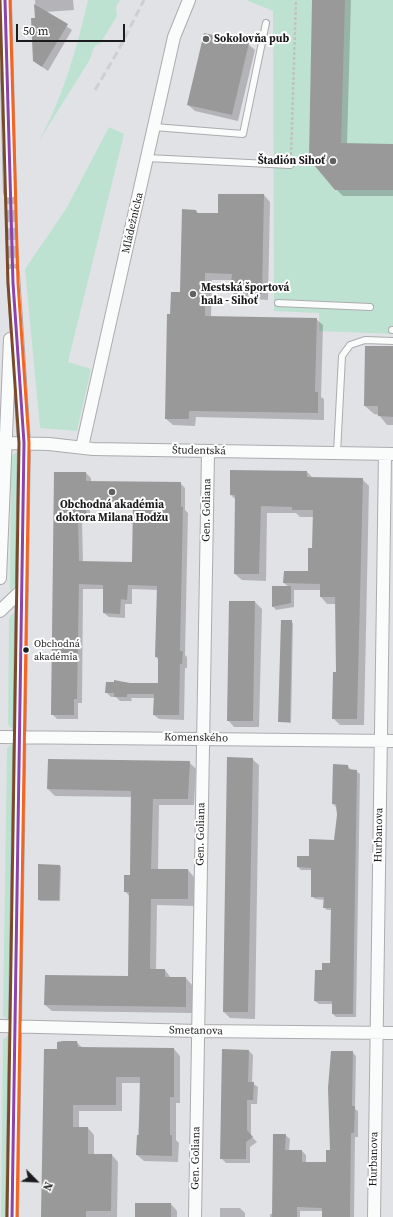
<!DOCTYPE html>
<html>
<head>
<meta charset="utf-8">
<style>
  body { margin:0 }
  #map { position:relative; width:393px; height:1217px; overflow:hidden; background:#e1e2e6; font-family:"Source Serif 4",serif }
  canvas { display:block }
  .north { position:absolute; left:16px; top:1161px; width:40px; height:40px; -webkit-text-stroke:3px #fff; paint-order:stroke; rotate:114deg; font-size:11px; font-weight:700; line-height:16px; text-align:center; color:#1b1b1d }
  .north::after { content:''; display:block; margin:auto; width:14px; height:18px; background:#1b1b1d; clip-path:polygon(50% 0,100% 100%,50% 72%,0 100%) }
  .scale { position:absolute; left:16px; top:24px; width:109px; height:18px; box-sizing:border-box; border:2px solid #1b1b1d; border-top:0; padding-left:5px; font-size:12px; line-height:14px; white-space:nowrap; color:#1b1b1d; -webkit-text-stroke:3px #fff; paint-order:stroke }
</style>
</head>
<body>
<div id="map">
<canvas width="393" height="1217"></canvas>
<div class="north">N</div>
<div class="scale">50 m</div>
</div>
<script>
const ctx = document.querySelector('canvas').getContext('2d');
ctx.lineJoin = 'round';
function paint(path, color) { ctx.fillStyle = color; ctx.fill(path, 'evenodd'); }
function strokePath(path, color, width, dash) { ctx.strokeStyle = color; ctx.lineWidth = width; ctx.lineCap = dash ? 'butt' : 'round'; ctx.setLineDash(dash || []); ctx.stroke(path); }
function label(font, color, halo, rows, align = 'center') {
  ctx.font = font + ' "Source Serif 4",serif'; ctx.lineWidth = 4; ctx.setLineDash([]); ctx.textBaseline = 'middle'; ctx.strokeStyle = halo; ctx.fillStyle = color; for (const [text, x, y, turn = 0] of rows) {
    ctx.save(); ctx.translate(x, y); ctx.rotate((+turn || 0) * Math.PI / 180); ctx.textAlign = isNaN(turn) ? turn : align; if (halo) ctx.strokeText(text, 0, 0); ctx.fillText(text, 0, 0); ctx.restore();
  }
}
const green = new Path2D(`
  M88 0H120L116 7 117 16 100 44 96 45C92 50 92 55 89 61L39 141C63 97 77 48 88 0Z
  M246 0H393V334L319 331V313L274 311 273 11Z
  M109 127 124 134 68 362 91 369 77 431 40 428 25 269 66 209Z
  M16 453 18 454 17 581 10 592 11 456Z
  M16 610 15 726 11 728 8 724 9 618Z
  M10 745 14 746 9 1019 7 1020 3 1016 7 748Z
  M8 1036 10 1037 9 1217H1L3 1039Z`);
const shadow = new Path2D(`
  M35 0H73L74 10 45 12 72 30 48 71 34 61 36 19Z
  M313 0H351L347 144 393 145V196H343L336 189Z
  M248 44 255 50 238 121 195 111 188 105Z
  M264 195 270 202 268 300 238 298 231 291 233 280H212L211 317 316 319 323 325 321 397 324 399V420L196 417 195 426 173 425 166 419 171 315 181 293 196 211 199 214H219Z
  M393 347V425H387L379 415 374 414 365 406Z
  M307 472 313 478 362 479 369 486 364 725H340L333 718 337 673 336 604H327L321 597V590H294V607L276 610 273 606 289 587 284 583 309 572 313 549 314 517H300L296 513H267L266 581 242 580 235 574 236 500 231 495Z
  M55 473H86L91 478V482L180 483 185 488V510L188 513 185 655 187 657V668H185L184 720 159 719 154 715V698H131L132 701H120L116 697H111L106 692 130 684H159V660L156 657 158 590 132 589V604H125V618L109 617 104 613V589H83L82 703H78V719H57L52 714ZM90 508 134 509 133 563 83 562 82 521 90 522Z
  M230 602H255L262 609 259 727H234L228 720Z
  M282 621 293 623 291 723 279 722Z
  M252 759 259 765 255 1019 230 1018 224 1012Z
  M189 762 196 769 194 805H159L158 870H188L194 877V906L157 905 156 970H165L171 978H186L192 985V1013L52 1011 45 1005 129 977 130 897 125 891 131 876 132 797 55 796 48 789Z
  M334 765 348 766 351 770 356 771 360 774 356 1017H336L333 1014V1004H319L315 1001 323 971 331 964 332 910H327L324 907V900L315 899 312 896V870H301L298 867 335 841 338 815 336 807 333 804Z
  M60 866 61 867 60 901H40L39 899Z
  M76 1042 83 1048 174 1049 180 1056V1103H176V1140L179 1143 178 1162 144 1161 137 1155 141 1083H122V1111H79V1128H88L94 1135V1155H112L118 1162 117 1217H42L58 1050Z
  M249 1051 253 1055 252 1083 258 1087 257 1104H251V1136L257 1142 250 1147V1163H226L221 1158Z
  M352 1052 356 1056 355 1109 358 1111V1137H355L354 1217H323V1211H300V1217H270V1214H273L285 1135 290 1139 289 1151H302L306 1155V1163H327Z
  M171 1204 177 1211V1217H136Z
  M220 1208H240L245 1213V1217H220Z`);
const building = new Path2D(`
  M312 0H345L341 143 393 144V190H335L309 159Z
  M34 4 68 24 42 67 33 61 31 18H35Z
  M204 33 249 43 232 115 187 105Z
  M218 194H264L262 294 230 292 232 274 205 273V316L317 318 315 392H318V413L189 411V419H165L167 314H170L171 292H180L182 209 196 210 197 213H218Z
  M365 346H393V417L378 416V406H364Z
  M230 470 307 471V477L363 478 357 719H332L333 672H336L335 597H320V584L283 583 284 571H308V548H312L313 510H292V507L261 506 259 574H234L235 495H230Z
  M54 472H86V481L181 482V507H183L180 651H183L182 664H180L179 715H153L154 694H127V697H114V693H105L106 682H114V680L130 683H158V657H155L157 586 128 585 127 600 121 599 120 614 103 613V585L79 584 77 699H74V715H51ZM86 504 133 505 132 562 79 561 78 517 86 518Z
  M272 586H291V603L272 607Z
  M229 601H255L253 721H227Z
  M281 620H292L290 722H278Z
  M227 757 253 758 248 1012H223Z
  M48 759 190 761 188 799H153L151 869H188V899H151L150 969H165V977H186V1007L44 1005 45 975 128 976 129 892H124V875H130L131 791 47 789Z
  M333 764 348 765V769L357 770 353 1014H332V1001H314L315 970H322V963H330L331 908H323L324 897H311V868L297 867V856H309V839L334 840 337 815 336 804H332Z
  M38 864 60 865 59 900H38Z
  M63 1041H77L78 1047 174 1048V1097H170V1135H172V1156L136 1155 137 1135H139V1129L140 1077H116V1105H73V1127H88V1154H112L111 1211H86V1217H41L44 1049H57V1042Z
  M222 1049 249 1050 248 1082H254L253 1100H247V1130L253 1137 246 1142V1159H220Z
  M331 1051H353L352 1106H355L354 1133H351L350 1217H322V1208L297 1207V1217H272L273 1134H286L285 1150H302V1162H326V1150H330L328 1088Z
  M135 1203H171V1217H135Z`);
const minorTunnel = new Path2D(`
  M10 192 13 274`);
const path = new Path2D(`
  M291 155 296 0`);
const service = new Path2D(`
  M154 127 243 134 266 23
  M147 158 290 165
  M278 303 370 307
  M392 330H393
  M337 453 342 356 350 345 365 340 393 341`);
const minor = new Path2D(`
  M5 0 10 192
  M5 443 49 444 93 449 393 454
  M82 447 174 37 189 0
  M0 578 10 339
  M0 611 22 590
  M0 737 393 741
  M0 1026 198 1031 393 1033
  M12 1217 24 443 13 274
  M195 1217 208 452
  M374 1217 385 454`);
const rail = new Path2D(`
  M95 90 118 51 144 0`);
const bus1 = new Path2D(`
  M5 0 13 283 24 443 12 1217`);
const bus2 = new Path2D(`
  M0 0 8 283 19 443 7 1217`);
const bus3 = new Path2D(`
  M10 0 18 283 29 443 17 1217`);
const markers = [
  [206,39,4,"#606163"],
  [333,161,4,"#606163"],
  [193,294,4,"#606163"],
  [112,492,4,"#606163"],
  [26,650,3.5,"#1b1b1d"]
];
const busNames = [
  ["Obchodná",34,644],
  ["akadémia",34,657]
];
const poiNames = [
  ["Sokolovňa pub",214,39],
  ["Štadión Sihoť",325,161,"right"],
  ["Mestská športová",201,288],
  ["hala - Sihoť",201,301],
  ["Obchodná akadémia",112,505,"center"],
  ["doktora Milana Hodžu",112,518,"center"]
];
const streetNames = [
  ["Mládežnícka",133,223,-77],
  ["Študentská",199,451,1],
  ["Gen. Goliana",207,510,-89],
  ["Komenského",196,738,1],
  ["Gen. Goliana",201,834,-89],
  ["Hurbanova",379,835,-89],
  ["Smetanova",196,1031,1],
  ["Gen. Goliana",196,1158,-89],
  ["Hurbanova",374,1159,-89]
];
paint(green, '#bee2d2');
paint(shadow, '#0003');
paint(building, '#99999a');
strokePath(minorTunnel, '#b9babe', 12, [12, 6]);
strokePath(service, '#acacaf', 8);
strokePath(minor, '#acacaf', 14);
strokePath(path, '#c2c2c3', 2.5, [3, 2]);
strokePath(service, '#fafbfb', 6);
strokePath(minor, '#fafbfb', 12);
strokePath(rail, '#cfcfd0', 3, [8, 4]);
strokePath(bus1, '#8e44ad', 3);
strokePath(bus2, '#7a4b2a', 3);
strokePath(bus3, '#f26522', 3);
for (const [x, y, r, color] of markers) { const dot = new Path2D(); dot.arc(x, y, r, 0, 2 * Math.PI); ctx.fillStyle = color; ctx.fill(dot); strokePath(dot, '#fff', 1.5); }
label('10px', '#1b1b1d', '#fff', busNames, 'left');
label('bold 11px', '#1b1b1d', '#fff', poiNames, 'left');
label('11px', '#1b1b1d', '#fff', streetNames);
</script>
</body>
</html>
